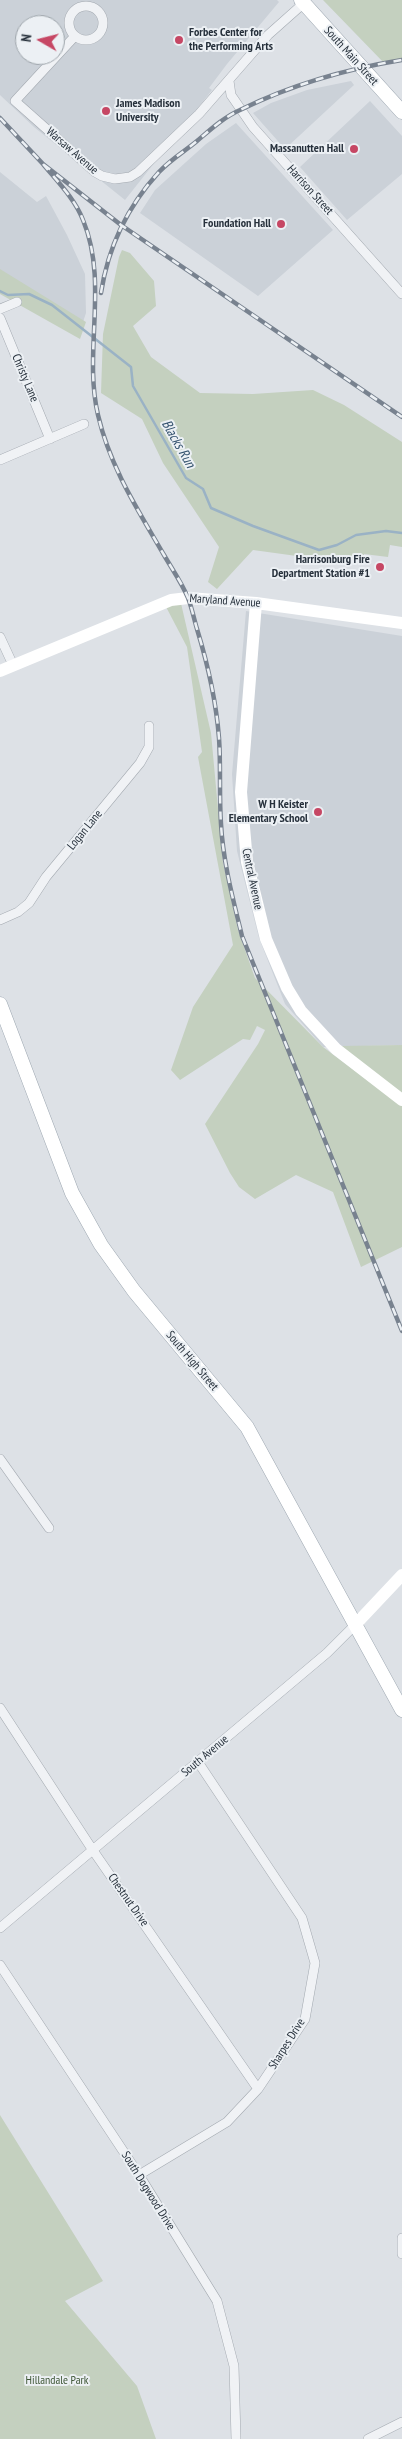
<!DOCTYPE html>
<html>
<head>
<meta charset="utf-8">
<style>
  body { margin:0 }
  #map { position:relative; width:402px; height:2439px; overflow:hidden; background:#dde1e6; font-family:"PT Sans Narrow",sans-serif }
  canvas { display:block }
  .north { position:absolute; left:15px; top:15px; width:50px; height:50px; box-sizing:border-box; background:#ecf0f4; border:1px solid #9da4aa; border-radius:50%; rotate:278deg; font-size:14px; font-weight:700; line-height:20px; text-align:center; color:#27313c }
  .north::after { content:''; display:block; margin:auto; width:18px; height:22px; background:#c64764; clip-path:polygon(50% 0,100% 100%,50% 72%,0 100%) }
</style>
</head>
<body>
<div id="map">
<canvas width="402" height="2439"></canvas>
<div class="north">N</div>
</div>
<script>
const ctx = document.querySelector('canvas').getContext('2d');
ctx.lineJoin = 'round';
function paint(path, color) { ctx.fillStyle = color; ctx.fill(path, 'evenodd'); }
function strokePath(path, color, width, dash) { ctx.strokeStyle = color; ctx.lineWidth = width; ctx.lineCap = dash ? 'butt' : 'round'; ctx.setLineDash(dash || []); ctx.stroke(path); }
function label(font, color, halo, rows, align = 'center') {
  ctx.font = font + ' "PT Sans Narrow",sans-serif'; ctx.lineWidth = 4; ctx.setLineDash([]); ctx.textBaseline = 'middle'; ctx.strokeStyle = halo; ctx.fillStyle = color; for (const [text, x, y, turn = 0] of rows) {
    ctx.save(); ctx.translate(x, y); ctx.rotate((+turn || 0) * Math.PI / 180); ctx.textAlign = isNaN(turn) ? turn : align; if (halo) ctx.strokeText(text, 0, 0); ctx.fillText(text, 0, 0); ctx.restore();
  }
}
const built = new Path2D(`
  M0 0H277L279 2 227 64 209 88 212 90 125 200 34 127 0 95ZM25 25H55V55H25Z
  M351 81 354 85 285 149 253 113 271 103 307 90Z
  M370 101 402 136V174L347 220 300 167Z
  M236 123 333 230 258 296 140 213 155 190 206 144Z
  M0 172 37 202 46 196 67 235 85 274 86 313 82 325 0 283Z
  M246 611 402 636V1045L323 1047 285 1004 259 938 237 851 232 774Z`);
const green = new Path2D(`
  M323 0H402V60L384 63Z
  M122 250 130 253 154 281 156 306 133 326 151 357 200 393 253 394 313 390 344 405 402 442V547L390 545 388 557 364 554 363 559H360L355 564 253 550 217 589 208 582 219 547 163 463 142 419 101 393 103 334 119 257Z
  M0 269 86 322 80 339 0 294Z
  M180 599 211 733 223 863 238 930 255 978 323 1047 402 1106V1247L361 1267 333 1192 296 1175 255 1199 239 1187 230 1173 205 1124 258 1044 265 1030 257 1026 250 1040 243 1039 180 1080 171 1070 193 1007 233 945 198 757 202 752 187 647 164 603Z
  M402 1045V1100L340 1046Z
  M0 2115 103 2281 65 2301 137 2386 156 2439H0Z`);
const stream = new Path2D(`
  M0 291 8 295 29 294 52 305 131 367 133 386 186 478 203 489 211 508 253 526 319 550 337 545 356 535 386 531 402 533`);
const street = new Path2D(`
  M69 23a17 17 0 1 1 34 0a17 17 0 1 1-34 0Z
  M75 36 15 101 95 172 102 176 115 179 130 177 138 172 199 114 268 35 304 3
  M229 81 231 95 253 127 402 294
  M0 309 17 302
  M0 318 50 439
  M0 460 84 424
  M0 637 13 665
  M0 920 18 912 29 903 46 877 140 763 149 747V726
  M0 1459 49 1528
  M0 1708 92 1849 258 2089
  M0 1928 327 1653 355 1625
  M0 1965 139 2175 217 2301 234 2366 236 2439
  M139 2175 227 2122 258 2089 305 2019 315 1963 302 1918 198 1762
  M402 2238V2254
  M368 2439 402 2422`);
const secondary = new Path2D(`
  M256 603 241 792 247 862 266 939 287 988 301 1011 336 1049 402 1100
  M0 671 171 600 188 598 256 603 402 623
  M355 1625 402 1575`);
const primary = new Path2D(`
  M301 0 402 112
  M0 1004 72 1193 101 1245 134 1291 247 1427 402 1710`);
const rail = new Path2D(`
  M0 118 43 164 121 225 402 417
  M43 164C57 181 75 199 83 220 109 283 83 351 98 415 110 467 138 510 164 555 172 569 182 583 188 598 192 608 194 619 197 629 208 665 216 700 219 738 221 766 219 795 221 824 223 862 233 899 242 936L402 1331
  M101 293C108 247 127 207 159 172 170 160 185 151 197 141 210 130 224 117 240 110 291 85 346 69 402 60`);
const markers = [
  [179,40,5,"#c64764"],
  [106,111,5,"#c64764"],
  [354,149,5,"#c64764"],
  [281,224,5,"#c64764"],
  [380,567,5,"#c64764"],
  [318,812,5,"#c64764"]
];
const poiNames = [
  ["Forbes Center for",189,33,"left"],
  ["the Performing Arts",189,47,"left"],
  ["James Madison",116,104,"left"],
  ["University",116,118,"left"],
  ["Massanutten Hall",344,149],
  ["Foundation Hall",271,224],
  ["Harrisonburg Fire",370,560],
  ["Department Station #1",370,574],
  ["W H Keister",308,805],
  ["Elementary School",308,819]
];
const streetNames = [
  ["South Main Street",351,56,48],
  ["Warsaw Avenue",72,151,41],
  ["Harrison Street",310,190,48],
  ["Christy Lane",25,378,67],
  ["Maryland Avenue",225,601,4],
  ["Logan Lane",85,830,-51],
  ["Central Avenue",252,879,78],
  ["South High Street",192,1361,50],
  ["South Avenue",205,1756,-40],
  ["Chestnut Drive",128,1900,55],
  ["Sharpes Drive",287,2044,-58],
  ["South Dogwood Drive",148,2191,58]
];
const parkNames = [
  ["Hillandale Park",57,2381]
];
const waterNames = [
  ["Blacks Run",178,444,60]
];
paint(built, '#cbd1d8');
paint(green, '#c4d0bf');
strokePath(stream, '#9ab2c5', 2.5);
strokePath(street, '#a3a9b0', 10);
strokePath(primary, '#9da7b1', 15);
strokePath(street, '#f0f2f5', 9);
strokePath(secondary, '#fff', 12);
strokePath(primary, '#fff', 14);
strokePath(rail, '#78828f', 4.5);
strokePath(rail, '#ecf0f4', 2.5, [8]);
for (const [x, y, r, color] of markers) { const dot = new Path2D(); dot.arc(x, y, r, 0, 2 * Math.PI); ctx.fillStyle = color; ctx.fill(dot); strokePath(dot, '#ecf0f4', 2); }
label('bold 12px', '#27313c', '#ecf0f4', poiNames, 'right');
label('12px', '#27313c', '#ecf0f4', streetNames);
label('12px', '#3e5736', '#ecf0f4', parkNames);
label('italic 14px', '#34526e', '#ecf0f4', waterNames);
</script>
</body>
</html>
